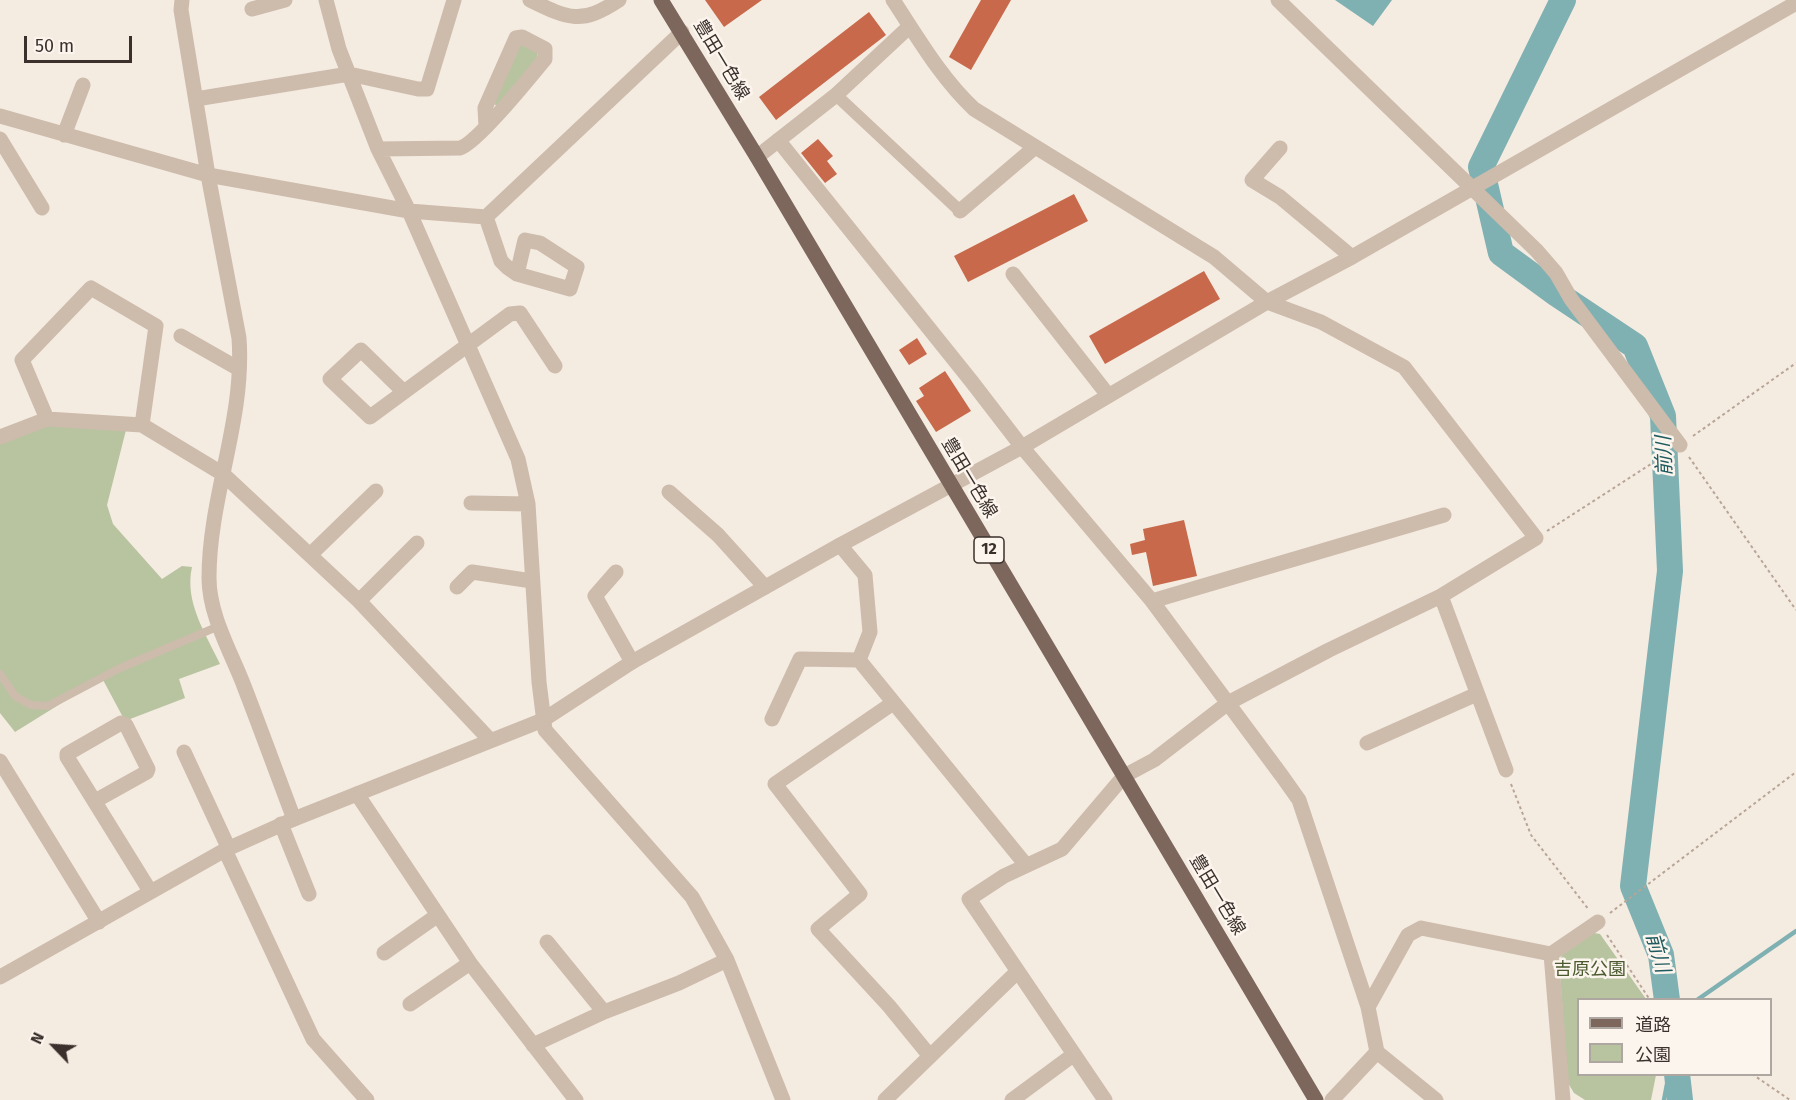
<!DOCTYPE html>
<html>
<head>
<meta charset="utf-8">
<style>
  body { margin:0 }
  #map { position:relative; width:1796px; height:1100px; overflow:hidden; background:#f4ebe1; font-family:"Fira Sans","Noto Sans JP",sans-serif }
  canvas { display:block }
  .legend { position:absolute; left:1577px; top:998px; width:195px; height:78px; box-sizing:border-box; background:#fbf5ee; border:2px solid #aea6a0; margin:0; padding:8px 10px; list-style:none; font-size:18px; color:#3b302b }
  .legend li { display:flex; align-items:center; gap:12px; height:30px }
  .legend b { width:30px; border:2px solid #aea6a0 }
  .north { position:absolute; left:24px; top:1016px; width:60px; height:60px; -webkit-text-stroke:4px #fbf5ee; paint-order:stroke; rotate:295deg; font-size:16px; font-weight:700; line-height:24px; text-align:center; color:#3b302b }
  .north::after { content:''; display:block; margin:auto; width:21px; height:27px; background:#3b302b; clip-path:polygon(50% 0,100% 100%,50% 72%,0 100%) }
  .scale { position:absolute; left:24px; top:36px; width:108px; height:27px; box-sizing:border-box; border:3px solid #3b302b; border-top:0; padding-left:8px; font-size:18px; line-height:21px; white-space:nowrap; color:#3b302b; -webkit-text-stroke:4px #fbf5ee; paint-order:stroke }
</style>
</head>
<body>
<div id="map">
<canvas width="1796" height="1100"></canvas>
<ul class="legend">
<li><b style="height:8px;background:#7d675c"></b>道路</li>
<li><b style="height:16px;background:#b8c4a0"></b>公園</li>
</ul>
<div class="north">N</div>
<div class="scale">50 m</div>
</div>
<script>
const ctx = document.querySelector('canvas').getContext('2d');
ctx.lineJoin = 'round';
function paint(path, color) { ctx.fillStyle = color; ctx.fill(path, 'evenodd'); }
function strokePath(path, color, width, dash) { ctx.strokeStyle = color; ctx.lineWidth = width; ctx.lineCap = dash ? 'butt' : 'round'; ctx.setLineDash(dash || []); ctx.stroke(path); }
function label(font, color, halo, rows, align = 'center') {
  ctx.font = font + ' "Fira Sans","Noto Sans JP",sans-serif'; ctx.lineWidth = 5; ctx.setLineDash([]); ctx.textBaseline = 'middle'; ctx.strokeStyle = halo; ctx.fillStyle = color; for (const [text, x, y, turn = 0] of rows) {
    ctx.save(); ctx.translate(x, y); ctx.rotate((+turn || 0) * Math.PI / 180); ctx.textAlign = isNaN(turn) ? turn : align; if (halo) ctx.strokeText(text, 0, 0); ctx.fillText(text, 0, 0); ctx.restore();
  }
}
const green = new Path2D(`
  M520 44 537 49 538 60 497 106 494 104Z
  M38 423 126 430 107 505 113 524 162 579 182 566 192 567C184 602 206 634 220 664L179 679 185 698 125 721 102 678 15 732 0 713V440Z
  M1594 933 1600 934 1646 999 1578 1000V1074L1656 1075 1651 1100H1585L1574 1093 1568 1083 1559 961 1564 952Z`);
const water = new Path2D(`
  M1335 0H1392L1373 26Z`);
const stream = new Path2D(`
  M1697 1000 1796 931
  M1664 1100 1669 1074`);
const river = new Path2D(`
  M1563 0 1481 167 1501 253 1557 294 1635 346 1663 416 1670 571 1633 886 1661 955 1667 1000
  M1677 1074 1680 1100`);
const building = new Path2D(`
  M705 0H762L724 27Z
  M981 0H1011L971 70 949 57Z
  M869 12 886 35 776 120 759 97Z
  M818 139 833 156 827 161 837 174 825 183 801 153Z
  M1074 194 1088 221 968 282 954 256Z
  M1204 271 1220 299 1105 364 1089 336Z
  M917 338 927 354 909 365 899 350Z
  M945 371 971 411 936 432 916 401 924 396 919 388Z
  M1184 520 1197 576 1153 586 1146 552 1132 555 1130 544 1145 540 1143 529Z`);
const path = new Path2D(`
  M1693 436 1796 363
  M1689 457 1796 610
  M1547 531 1668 453
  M1511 784 1531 835 1589 910
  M1610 913 1796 772
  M1607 935 1650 1000
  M1752 1074 1790 1100`);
const service = new Path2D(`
  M0 674 15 696 31 705 48 706 118 669 219 626`);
const pedestrian = new Path2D(`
  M836 95 960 211`);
const minor = new Path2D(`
  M182 0 181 10 208 175 239 338C245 420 209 496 209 578 209 615 231 652 244 686 261 730 277 774 294 819
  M326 0 339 49 378 149 409 211 518 459 528 504 539 682 545 730 692 897 727 960 783 1100
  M530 0C569 19 581 25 619 0
  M893 0C918 38 941 78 974 109L1214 257 1267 302 1321 322 1404 367 1536 538 1441 596 1329 650 1228 703 1154 760 1124 776 1062 849 1004 876 969 899 1105 1100
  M1278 0 1537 251 1556 273 1571 299 1680 445
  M252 9 285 0
  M196 99 349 74 418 89H427L454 0
  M0 116 208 175 409 211 486 217 682 32
  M64 135 83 85
  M0 139 42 208
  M778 140 972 382 1022 447 1152 601 1282 776 1299 800 1368 1007
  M1280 148 1252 180 1280 197 1352 257
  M378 149 460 148C476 144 531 76 545 59V49L522 37 516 38 485 108 486 126
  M757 157 836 95 910 26
  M960 211 1034 148
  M486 217 501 261 507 267 517 274 570 289 577 267 540 243 525 240 517 274
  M1013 274 1108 395
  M181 336 239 369
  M404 392 361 350 330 379 370 417 510 314 520 313 555 366
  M47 419 142 425
  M0 437 47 419 22 360 91 288 156 326 142 425 223 474 359 601 490 740
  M669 492 718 535 765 587
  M471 503 528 504
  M310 555 376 491
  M616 572 595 596 632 662
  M457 587 472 572 532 581
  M1441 596 1506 770
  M359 601 417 543
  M1152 601 1444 515
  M859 660 1026 865
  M893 703 775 784 860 894 818 929 889 1006 929 1055
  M772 719 800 659 859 660 870 632 865 575 840 545
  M1367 743 1477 694
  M184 752 229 849
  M0 761 99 922
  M357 794 470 963 576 1100
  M95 801 147 772 148 769 126 725 121 723 67 754V757L150 891
  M281 824 309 894
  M225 850 313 1039 367 1100
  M547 942 604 1012
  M384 953 438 915
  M410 1004 470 963
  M533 1045 604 1012 679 983 727 960
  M885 1100 1017 972
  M1012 1100 1073 1055
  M1332 1100 1377 1052
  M1436 1100 1377 1052 1368 1007 1408 935 1421 928 1551 954
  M1563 1100 1551 954 1598 922`);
const tertiary = new Path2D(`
  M0 977 225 850 294 819 543 720 632 662 840 545 1022 447 1267 302 1352 257 1796 3`);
const primary = new Path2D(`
  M661 0 757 157 1316 1100`);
const shields = [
  [989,550,30]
];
const shieldNames = [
  ["12",989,550]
];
const streetNames = [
  ["豊田一色線",721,60,59],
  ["豊田一色線",969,478,59],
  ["豊田一色線",1217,895,59]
];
const parkNames = [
  ["吉原公園",1590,970]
];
const waterNames = [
  ["前川",1665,456,-92],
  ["前川",1657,953,74]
];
paint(green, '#b8c4a0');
paint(water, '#7fb0b2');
strokePath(stream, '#7fb0b2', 4.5);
strokePath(river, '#7fb0b2', 26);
paint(building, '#c8694b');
strokePath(path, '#b9a596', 2, [3, 3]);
strokePath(service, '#cdbbac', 8);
strokePath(pedestrian, '#cdbbac', 12);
strokePath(minor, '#cdbbac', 15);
strokePath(tertiary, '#cdbbac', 15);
strokePath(primary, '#7d675c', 15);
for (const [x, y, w] of shields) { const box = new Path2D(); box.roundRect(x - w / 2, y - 13, w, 26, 4.5); ctx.fillStyle = '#fbf5ee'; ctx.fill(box); strokePath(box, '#3b302b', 1.5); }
label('bold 16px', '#3b302b', null, shieldNames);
label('18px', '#3b302b', '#fbf5ee', streetNames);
label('18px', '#4a5a2e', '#fbf5ee', parkNames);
label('italic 20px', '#1f5a5e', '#fbf5ee', waterNames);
</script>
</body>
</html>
